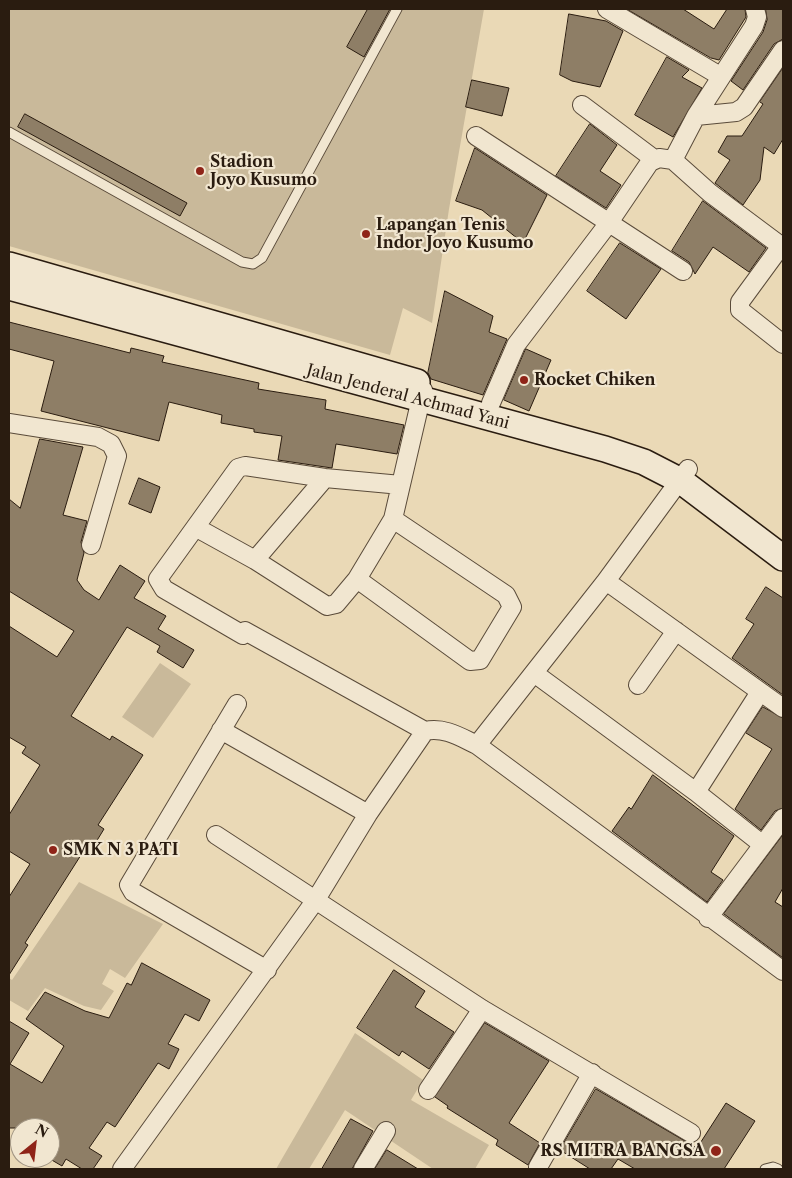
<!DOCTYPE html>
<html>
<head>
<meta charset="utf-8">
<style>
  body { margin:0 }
  #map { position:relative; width:792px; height:1178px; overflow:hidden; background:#ead9b6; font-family:"Libre Caslon Text",serif }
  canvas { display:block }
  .frame { position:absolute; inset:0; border:10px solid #2a1c10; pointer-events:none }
  .north { position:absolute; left:10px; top:1118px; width:50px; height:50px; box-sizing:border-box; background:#f1e6d0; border:1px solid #a19583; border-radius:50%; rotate:29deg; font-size:14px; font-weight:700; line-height:20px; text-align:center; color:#2a1c10 }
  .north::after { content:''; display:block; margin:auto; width:18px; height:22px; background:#8f2418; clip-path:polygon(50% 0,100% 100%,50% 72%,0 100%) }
</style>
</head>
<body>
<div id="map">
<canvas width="792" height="1178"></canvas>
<div class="frame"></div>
<div class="north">N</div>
</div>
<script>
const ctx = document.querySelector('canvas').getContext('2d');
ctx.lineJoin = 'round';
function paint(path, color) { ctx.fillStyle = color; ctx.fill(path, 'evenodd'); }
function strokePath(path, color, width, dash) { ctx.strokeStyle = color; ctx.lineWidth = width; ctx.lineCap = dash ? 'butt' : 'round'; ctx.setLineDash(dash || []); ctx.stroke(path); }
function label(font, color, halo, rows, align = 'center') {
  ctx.font = font + ' "Libre Caslon Text",serif'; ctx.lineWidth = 4.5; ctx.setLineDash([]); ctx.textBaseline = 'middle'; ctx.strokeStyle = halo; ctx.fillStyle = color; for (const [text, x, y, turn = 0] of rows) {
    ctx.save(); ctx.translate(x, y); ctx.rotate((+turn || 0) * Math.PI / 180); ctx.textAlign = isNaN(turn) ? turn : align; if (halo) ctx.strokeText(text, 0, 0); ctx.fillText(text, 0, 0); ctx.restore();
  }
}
const green = new Path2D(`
  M9 9H484L449 209 432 323 403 308 390 355 9 246Z
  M160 663 191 684 153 738 122 717Z
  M79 882 163 924 125 978 110 969 102 984 114 991 101 1010 84 1006 45 988 28 1011 9 1000V978L12 980Z
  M355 1033 423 1080 411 1100 489 1145 475 1169H433L345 1110 309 1169H276Z`);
const building = new Path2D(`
  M368 9H390L364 57 347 47Z
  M627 9H683L714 29 727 9H745L746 17 719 60 711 58Z
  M766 9H783V39L774 44 743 90 731 81 763 32 767 20Z
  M569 14 606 21 623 31 600 87 572 81 560 75Z
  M667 57 689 70 682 77 702 88 673 137 635 115Z
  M783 68V139L774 154 764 147 760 180 743 205 715 183 730 160 718 152 727 136H742L763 104 760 102Z
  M472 80 509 88 502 116 466 107Z
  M25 114 187 203 180 216 18 127Z
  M590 124 617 145 600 171 621 185 606 208 556 176Z
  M475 148 547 195 523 243 482 210 456 201Z
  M703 201 766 248 749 272 713 247 695 274 689 262 672 251Z
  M620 243 661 269 626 319 587 291Z
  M445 291 493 316 489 332 507 339 483 395 431 379 428 373Z
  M9 322 130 353 131 348 164 356 162 362 259 383 258 389 326 400 325 409 404 425 397 454 336 444 332 468 278 460 282 436 254 432V429L221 423 222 415 169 402 159 441 41 411 54 361 9 349Z
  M526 349 551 360 529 411 504 400Z
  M40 439 83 447 63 515 87 521 81 542 84 553 77 580 84 590 99 600 120 565 145 581 134 598 166 616 158 629 194 650 183 668 157 652 160 646 127 627 71 716 110 740 112 736 143 755 98 825 104 829 93 847 88 844 25 943 28 945 9 975V897L30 864 9 851V815L40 765 22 753 26 747 9 737V626L57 657 74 631 9 591V499L20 508Z
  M139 478 160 487 151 513 129 504Z
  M766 587 783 598V695L732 658 754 624 746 619Z
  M763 707 783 718V808L775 811 761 830 735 809 772 749 746 733Z
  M653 775 734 836 711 872 723 880 707 902 612 831 629 807 631 809Z
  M783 835V888L775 902 783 907V958L724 914Z
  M142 963 210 1000 199 1021 185 1014 168 1044 179 1049 169 1069 158 1063 115 1127 107 1122 89 1148 102 1156 93 1169H82L66 1159 62 1166 50 1159V1128H9V1021L29 1033 10 1064 42 1083 64 1046 26 1019 45 992 85 1011 109 1018 127 983 131 985Z
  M394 970 425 991 415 1007 454 1032 429 1069 402 1051 399 1056 357 1028Z
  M485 1023 549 1061 509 1123 540 1143 528 1165 496 1145 498 1140 447 1108 448 1106 435 1097Z
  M596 1089 697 1148 726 1103 755 1121 724 1169H635L618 1159 611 1169H590L560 1150Z
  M351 1119 373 1131 352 1169H322Z
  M387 1150 418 1169H375Z`);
const lane = new Path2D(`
  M9 132 242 262 253 264 262 258 397 9
  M765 1169 773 1167 778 1169`);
const street = new Path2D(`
  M607 9 720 76
  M783 50 744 107 736 112 696 116 673 160 710 193 781 246 740 302V310L783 344
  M582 105 654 159
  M696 116 754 26 757 17 755 9
  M476 136 683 271
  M491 403 516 345 608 224 650 162 659 158 673 160
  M9 423 98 437 111 444 117 456 91 545
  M401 485 325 478 245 466 238 468 158 579 164 589 243 635 245 631 425 731
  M197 528 255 560 327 606 336 604 357 579 393 519 423 390
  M255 560 325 478
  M357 579 470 661 480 660 512 607 506 595 393 519
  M606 581 783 708
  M534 673 696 792 760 692
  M638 685 676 631
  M237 704 129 885 133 892 267 970
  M221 730 368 814
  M477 745 606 581 688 469
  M696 792 763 845
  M216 835 482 1009 691 1133
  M708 918 783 818
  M428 1090 482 1009
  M538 1167 592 1073
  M122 1169 315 901 368 814 425 731C445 727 460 737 477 745L783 971
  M363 1169 386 1131`);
const secondary = new Path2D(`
  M9 265 417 382
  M9 287 605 449 644 462 681 481 783 558`);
const markers = [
  [200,171,5,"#8f2418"],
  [366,234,5,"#8f2418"],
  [524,380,5,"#8f2418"],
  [53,850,5,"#8f2418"],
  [716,1151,6,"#8f2418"]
];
const poiNames = [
  ["Stadion",210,162],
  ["Joyo Kusumo",210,180],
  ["Lapangan Tenis",376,225],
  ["Indor Joyo Kusumo",376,243],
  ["Rocket Chiken",534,380],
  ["SMK N 3 PATI",63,850],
  ["RS MITRA BANGSA",705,1151,"right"]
];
const streetNames = [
  ["Jalan Jenderal Achmad Yani",408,397,15]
];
paint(green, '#c9b99a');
paint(building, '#8e7e66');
strokePath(building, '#2a1c10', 1);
strokePath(lane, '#5a4b3a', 11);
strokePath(street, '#5a4b3a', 20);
strokePath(secondary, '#2a1c10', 28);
strokePath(lane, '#f1e6d0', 9);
strokePath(street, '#f1e6d0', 18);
strokePath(secondary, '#f1e6d0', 25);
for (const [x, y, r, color] of markers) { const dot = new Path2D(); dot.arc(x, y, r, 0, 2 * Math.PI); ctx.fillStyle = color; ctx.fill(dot); strokePath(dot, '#f1e6d0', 2); }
label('bold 16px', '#2a1c10', '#f1e6d0', poiNames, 'left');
label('16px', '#2a1c10', '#f1e6d0', streetNames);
</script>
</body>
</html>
